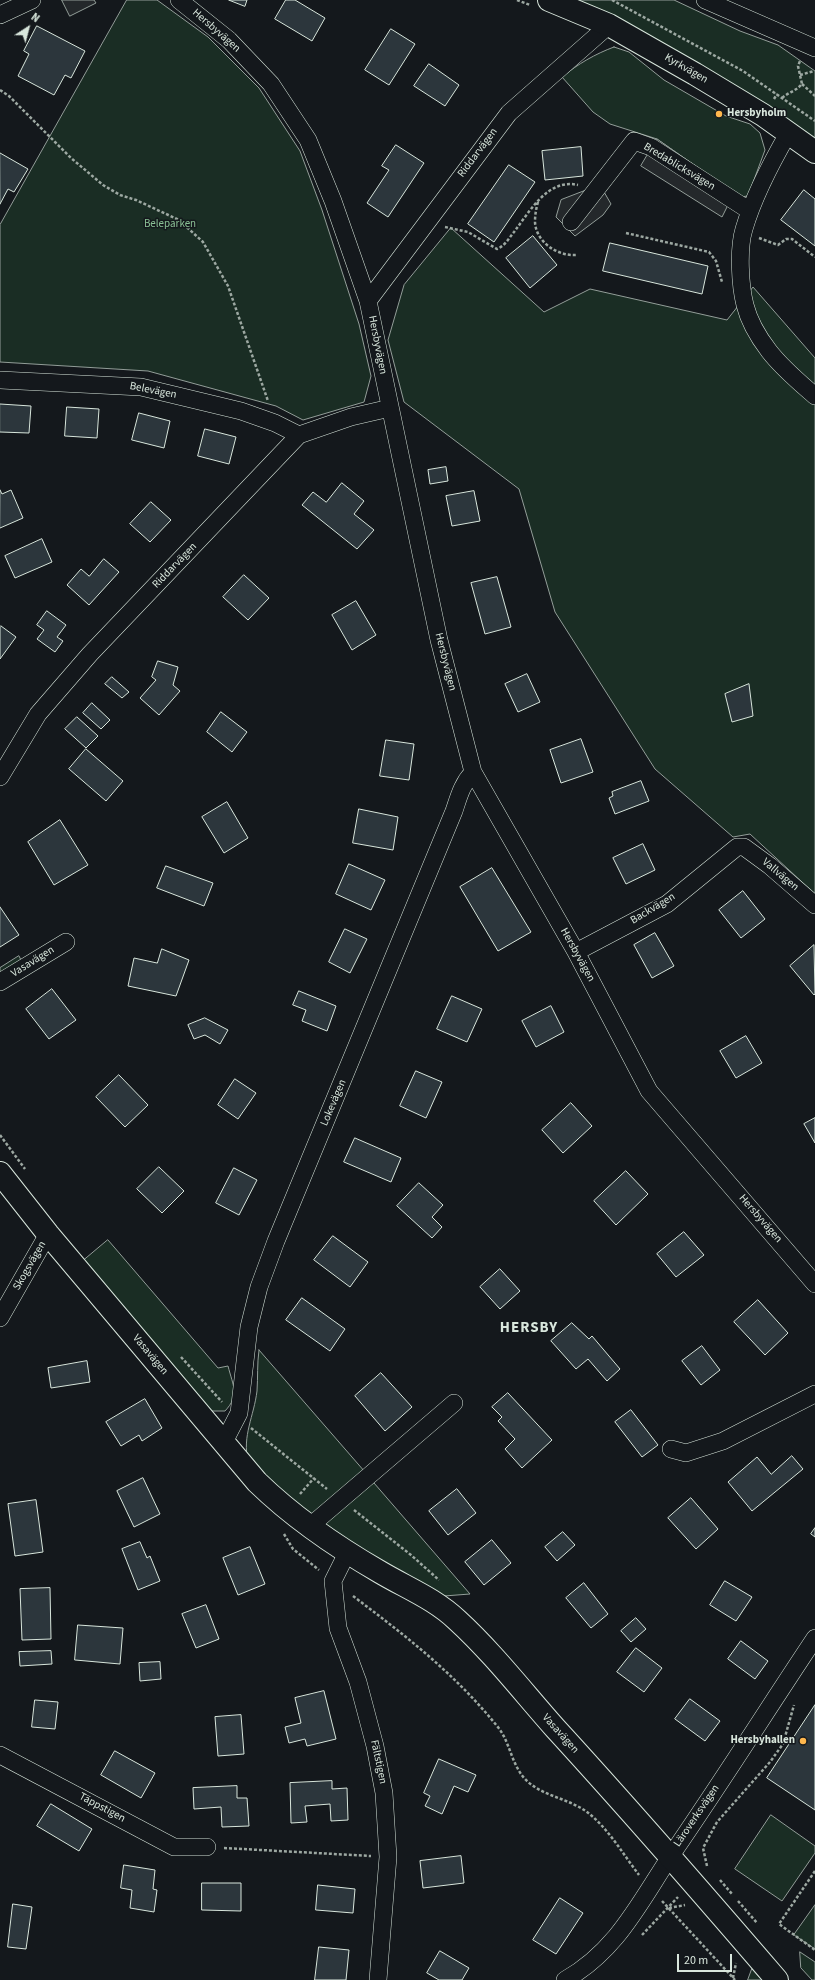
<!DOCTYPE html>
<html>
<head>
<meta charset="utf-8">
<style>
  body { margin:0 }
  #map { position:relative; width:815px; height:1980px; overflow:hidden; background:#14181c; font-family:"Source Sans 3",sans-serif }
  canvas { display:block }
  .north { position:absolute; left:8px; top:8px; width:40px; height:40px; -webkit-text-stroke:3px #14181c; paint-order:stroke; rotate:36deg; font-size:11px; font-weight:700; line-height:16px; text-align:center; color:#d8e6dc }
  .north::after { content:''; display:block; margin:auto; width:14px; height:18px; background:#d8e6dc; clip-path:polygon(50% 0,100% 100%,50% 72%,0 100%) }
  .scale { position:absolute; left:677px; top:1954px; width:55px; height:18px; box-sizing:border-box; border:2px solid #d8e6dc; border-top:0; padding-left:5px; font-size:12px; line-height:14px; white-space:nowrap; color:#d8e6dc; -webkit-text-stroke:3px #14181c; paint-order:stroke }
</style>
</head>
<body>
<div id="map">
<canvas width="815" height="1980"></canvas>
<div class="north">N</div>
<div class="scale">20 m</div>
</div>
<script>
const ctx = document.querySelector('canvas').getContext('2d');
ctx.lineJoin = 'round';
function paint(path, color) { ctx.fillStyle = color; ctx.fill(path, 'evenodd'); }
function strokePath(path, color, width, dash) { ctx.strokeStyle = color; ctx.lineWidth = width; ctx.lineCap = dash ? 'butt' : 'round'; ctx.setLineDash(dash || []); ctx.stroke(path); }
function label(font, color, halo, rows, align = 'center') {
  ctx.font = font + ' "Source Sans 3",sans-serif'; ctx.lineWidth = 3; ctx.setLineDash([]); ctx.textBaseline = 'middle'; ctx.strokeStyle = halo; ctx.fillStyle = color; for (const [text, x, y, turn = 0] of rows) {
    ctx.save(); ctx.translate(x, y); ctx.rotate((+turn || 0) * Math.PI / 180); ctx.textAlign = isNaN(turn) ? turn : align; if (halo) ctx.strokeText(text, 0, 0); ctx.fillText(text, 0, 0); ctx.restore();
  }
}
const green = new Path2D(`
  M127 0H157L208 37 259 88 300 151 322 210 359 324 371 376 364 402 303 420 276 406 148 371 0 362V225Z
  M573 0H674L740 31 778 45 815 71V139C762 101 707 68 649 38 624 24 600 11 573 0Z
  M614 47 629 52 664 80 726 116 750 124 760 133 765 150 748 196 740 197 657 139 610 124 593 112 562 77C578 64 595 54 614 47Z
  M451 228 544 312 590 289 727 320 753 287 815 358V894L750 834 733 837 655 769 555 612 519 489 404 402 388 340 404 285Z
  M19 956 23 964 0 978V968Z
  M108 1240 218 1368 228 1366C233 1386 240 1395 225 1411H211L83 1261Z
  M259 1350 365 1472 316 1515H309L248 1461C242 1436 254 1416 257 1391 258 1377 257 1364 259 1350Z
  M374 1483 470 1594 444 1596 346 1544 324 1523Z
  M771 1815 815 1846V1853L782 1901 735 1869Z
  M815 1905V1949L794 1935Z
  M800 1952 815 1962V1980H812L801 1968Z
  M752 1969 762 1980H748Z`);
const parking = new Path2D(`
  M62 0H94L96 3 70 16Z
  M657 139 734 193 722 217 641 166Z
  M600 185 611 204 603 215 575 236 556 217 561 200Z`);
const building = new Path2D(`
  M229 0H247L245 6Z
  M286 0H295L325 18 312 41 275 19Z
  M37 26 85 51 71 78 65 75 54 95 18 76 29 54 24 51Z
  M391 29 415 44 389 85 365 70Z
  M429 64 459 85 445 106 414 86Z
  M396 145 424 163 388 217 367 203 389 170 382 166Z
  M581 147 583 176 545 180 542 151Z
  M0 153 28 169 14 192 8 189 0 204Z
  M509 165 535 182 494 242 468 224Z
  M804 190 815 199V246L781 220Z
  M533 236 557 265 530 288 506 258Z
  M610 243 708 266 702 294 603 271Z
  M0 404 31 406 29 433 0 432Z
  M67 407 99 409 97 438 65 436Z
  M139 413 170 421 164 448 132 440Z
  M205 429 236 437 229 464 198 456Z
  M446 467 448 481 430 484 428 470Z
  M342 483 364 501 354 514 374 530 357 549 302 505 313 492 326 502Z
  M0 490 2 494 11 490 23 518 0 528Z
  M474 491 480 521 452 526 446 496Z
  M151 502 171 520 150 542 130 524Z
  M42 539 52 562 15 578 5 556Z
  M104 559 119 572 89 605 67 585 81 569 89 576Z
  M244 575 269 598 248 620 223 597Z
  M497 577 511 627 485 634 471 583Z
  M356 601 376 635 352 650 332 615Z
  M47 611 66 625 57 637 63 641 55 652 37 639 44 630 37 625Z
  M1 626 16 637 0 659V627Z
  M158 661 178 667 173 685 180 691 159 715 140 698 156 680 152 677Z
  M527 674 540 702 518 712 505 684Z
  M112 677 129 692 122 698 105 684Z
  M749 684 753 716 732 722 725 694Z
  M92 703 110 720 101 729 83 713Z
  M221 712 247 732 232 752 207 732Z
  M77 717 98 736 86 748 65 729Z
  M581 739 593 772 561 783 550 750Z
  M386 740 414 744 409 780 380 776Z
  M86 749 123 781 106 801 69 769Z
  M641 781 649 801 615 814 609 798 613 796 612 792Z
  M227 802 248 838 224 853 202 817Z
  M359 809 398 817 393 850 353 843Z
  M60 820 88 865 54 885 28 842Z
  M643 844 655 870 626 884 613 858Z
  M349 864 385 880 371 910 336 894Z
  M166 866 213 883 204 906 157 888Z
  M492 868 531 932 498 951 460 887Z
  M743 891 765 919 741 938 719 910Z
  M0 907 19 935 0 947Z
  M345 929 367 939 350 973 329 962Z
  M655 933 674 966 652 978 634 945Z
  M814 945 815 994 814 995 790 966Z
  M162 949 189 960 176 996 128 986 134 958 157 963Z
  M52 989 76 1020 49 1039 26 1009Z
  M299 991 336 1006 327 1031 302 1021 306 1010 293 1005Z
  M452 996 482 1009 467 1042 437 1029Z
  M551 1006 564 1032 536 1047 522 1021Z
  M205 1018 228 1030 220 1044 205 1035 194 1039 188 1025Z
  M746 1036 762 1063 736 1078 720 1051Z
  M416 1071 442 1082 426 1118 400 1106Z
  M119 1075 148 1105 125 1127 96 1097Z
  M235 1079 256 1093 238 1119 218 1105Z
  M571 1103 592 1126 563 1153 542 1130Z
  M815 1118V1143L804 1124Z
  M355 1138 401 1158 391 1182 344 1162Z
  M159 1167 184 1191 162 1213 137 1189Z
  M234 1168 257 1180 239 1215 216 1203Z
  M626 1171 648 1194 616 1225 594 1201Z
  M419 1183 443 1205 432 1217 442 1227 432 1238 397 1206Z
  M684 1232 704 1255 676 1277 657 1254Z
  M333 1236 368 1262 350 1287 314 1260Z
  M500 1269 520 1291 500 1309 480 1287Z
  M302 1298 345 1329 330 1351 286 1320Z
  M758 1300 788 1333 765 1355 734 1322Z
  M572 1323 589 1339 592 1336 620 1369 607 1381 588 1359 576 1369 551 1341Z
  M702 1346 720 1370 701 1385 682 1361Z
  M87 1361 90 1382 51 1388 48 1368Z
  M381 1373 412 1407 385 1431 355 1396Z
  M508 1393 552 1440 522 1468 505 1449 515 1439 498 1421 502 1417 492 1407Z
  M145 1399 162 1428 142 1441 139 1435 121 1446 106 1422Z
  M631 1410 658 1445 642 1457 615 1422Z
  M792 1456 803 1469 752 1511 728 1482 757 1457 771 1474Z
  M143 1478 160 1514 134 1527 117 1491Z
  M457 1489 476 1513 448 1535 429 1511Z
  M691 1498 718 1529 696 1549 668 1518Z
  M36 1500 43 1552 15 1556 8 1504Z
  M815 1528V1537L811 1534Z
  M563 1532 575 1545 557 1561 545 1547Z
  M492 1540 511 1563 484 1585 465 1562Z
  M140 1542 147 1558 150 1556 160 1581 138 1590 122 1549Z
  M250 1547 265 1584 238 1595 223 1558Z
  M725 1581 752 1597 736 1621 710 1605Z
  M584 1583 608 1614 591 1628 566 1598Z
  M50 1588 51 1639 22 1640 20 1589Z
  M206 1605 219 1639 196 1648 182 1614Z
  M636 1618 646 1629 631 1642 621 1631Z
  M78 1625 123 1628 120 1664 75 1660Z
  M741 1641 768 1661 755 1679 728 1659Z
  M636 1648 662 1668 644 1692 617 1672Z
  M51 1651 52 1664 20 1666 19 1652Z
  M160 1662 161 1679 140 1681 139 1663Z
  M324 1691 336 1739 307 1746 305 1739 289 1743 285 1727 301 1723 295 1698Z
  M690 1699 720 1721 705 1741 675 1719Z
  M35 1700 58 1702 55 1729 32 1727Z
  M815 1705V1810L767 1778Z
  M241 1715 244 1754 218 1756 215 1717Z
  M115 1751 155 1773 141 1798 101 1775Z
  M439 1759 476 1775 468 1792 454 1786 442 1814 425 1806 430 1796 424 1793Z
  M332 1781V1789L347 1788 348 1820 331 1821 330 1804 305 1806 307 1822 291 1823 290 1783Z
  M237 1786V1798H247L249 1826 222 1827 221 1807 194 1809 193 1788Z
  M51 1804 92 1829 79 1851 37 1826Z
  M461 1856 464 1883 423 1888 420 1861Z
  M124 1865 155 1870 153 1889 157 1890 154 1912 130 1908 132 1890 121 1888Z
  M202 1883H241V1911L202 1910Z
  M318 1885 355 1889 353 1913 316 1910Z
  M560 1898 583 1913 556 1954 533 1940Z
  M13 1904 32 1907 26 1949 8 1947Z
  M319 1947 349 1950 346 1980H315Z
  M440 1951 469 1968 462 1980H439L427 1973Z`);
const path = new Path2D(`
  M517 0 530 5
  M612 0 743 71 815 121
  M800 75 814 71
  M802 84 815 96
  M0 90 9 96 71 158 103 185 120 195 136 200 179 220 203 242 228 286 268 401
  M782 98C789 92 796 91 802 84L798 66 800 61
  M774 99 777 94
  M538 202C536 209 535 215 535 222 536 242 557 256 576 255
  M445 227 468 232 497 249C505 246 509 238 514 232 530 211 548 178 578 185
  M626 233 709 252 716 261 722 282
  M759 238 778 245 786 239H792L815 257
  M0 1135 25 1169
  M181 1357 222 1402
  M251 1428 327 1489
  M300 1494 314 1478
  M354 1510 411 1555 439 1580
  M284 1534 293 1549 319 1570
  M353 1596C406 1636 455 1674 497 1726 510 1741 511 1764 525 1779 541 1796 568 1798 587 1812 608 1828 623 1854 639 1875
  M224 1848 371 1856
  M707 1866 703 1848 717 1822 770 1762 783 1744 794 1705
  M815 1871 779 1924 815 1950
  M720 1880 732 1894
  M662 1901 735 1980
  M738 1901 757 1923
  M669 1908 685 1905
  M642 1935 678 1897
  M733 1978 736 1963`);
const street = new Path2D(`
  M179 0 229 40 271 84 308 140 333 201 368 301 439 640 473 772 576 952 649 1091 815 1284
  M705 0 815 48
  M0 15 32 0
  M789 132C771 163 754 195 744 229 738 249 740 285 745 305 749 321 759 338 769 351 782 368 799 382 815 396
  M571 222 634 141 651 147 750 211
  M368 301 509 113 609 25
  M0 380 141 387 241 411 275 423 299 435
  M0 777 38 714 90 654 299 435 351 417 390 408
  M576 952 667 904 737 847H744L770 866 815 905
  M0 982 66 942
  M0 1318 48 1234
  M224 1442 239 1413 249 1327 259 1287 276 1241 454 811C459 796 462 784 473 772
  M671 1449 686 1453 723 1441 815 1394
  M309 1527 454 1403
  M347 1553 333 1581 338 1628 358 1682 375 1746 384 1793 388 1857 378 1980
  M0 1755 174 1847H207
  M565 1980C618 1950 640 1901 672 1854 721 1783 767 1710 815 1638`);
const secondary = new Path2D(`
  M549 0 609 25 695 74 763 115 815 152
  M0 1173 48 1234 257 1482C294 1518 335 1546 380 1572 407 1588 435 1599 457 1620 493 1653 523 1692 555 1728 631 1811 704 1895 777 1980`);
const markers = [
  [719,114,4,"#ffb74d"],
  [803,1741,4,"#ffb74d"]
];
const streetNames = [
  ["Hersbyvägen",216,31,41],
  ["Kyrkvägen",686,69,30],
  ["Riddarvägen",478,153,-53],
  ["Bredablicksvägen",679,167,31],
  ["Hersbyvägen",377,345,79],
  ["Belevägen",153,391,11],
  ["Riddarvägen",175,566,-46],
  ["Hersbyvägen",445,662,76],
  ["Vallvägen",780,875,40],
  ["Backvägen",653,909,-31],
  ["Hersbyvägen",577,955,61],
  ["Vasavägen",33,962,-32],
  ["Lokevägen",334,1103,-67],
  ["Hersbyvägen",760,1219,49],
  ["Skogsvägen",30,1266,-60],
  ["Vasavägen",150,1355,50],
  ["Vasavägen",560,1734,48],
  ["Fältstigen",378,1762,78],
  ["Täppstigen",102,1808,28],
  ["Läroverksvägen",697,1816,-56]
];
const poiNames = [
  ["Hersbyholm",727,114],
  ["Hersbyhallen",795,1741,"right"]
];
const parkNames = [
  ["Beleparken",170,225]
];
const districtNames = [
  ["HERSBY",529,1329]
];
paint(green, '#1a2d24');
strokePath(green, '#939e99', 1);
paint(parking, '#24282b');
strokePath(parking, '#939e99', 1);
paint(building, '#2c363c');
strokePath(building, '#d8e6dc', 1);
strokePath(street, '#d8e6dc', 18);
strokePath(secondary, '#d8e6dc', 24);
strokePath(path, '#9da8a2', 2.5, [3, 2]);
strokePath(street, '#14181c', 17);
strokePath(secondary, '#14181c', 22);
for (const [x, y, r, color] of markers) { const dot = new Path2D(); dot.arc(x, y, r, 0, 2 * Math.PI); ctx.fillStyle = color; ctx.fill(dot); strokePath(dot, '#14181c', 1.5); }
label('11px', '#d8e6dc', '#14181c', streetNames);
label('bold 11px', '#d8e6dc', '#14181c', poiNames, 'left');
label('11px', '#8ac095', '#14181c', parkNames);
ctx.letterSpacing = '1px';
label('bold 15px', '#d8e6dc', '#14181c', districtNames);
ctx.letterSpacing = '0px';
</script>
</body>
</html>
